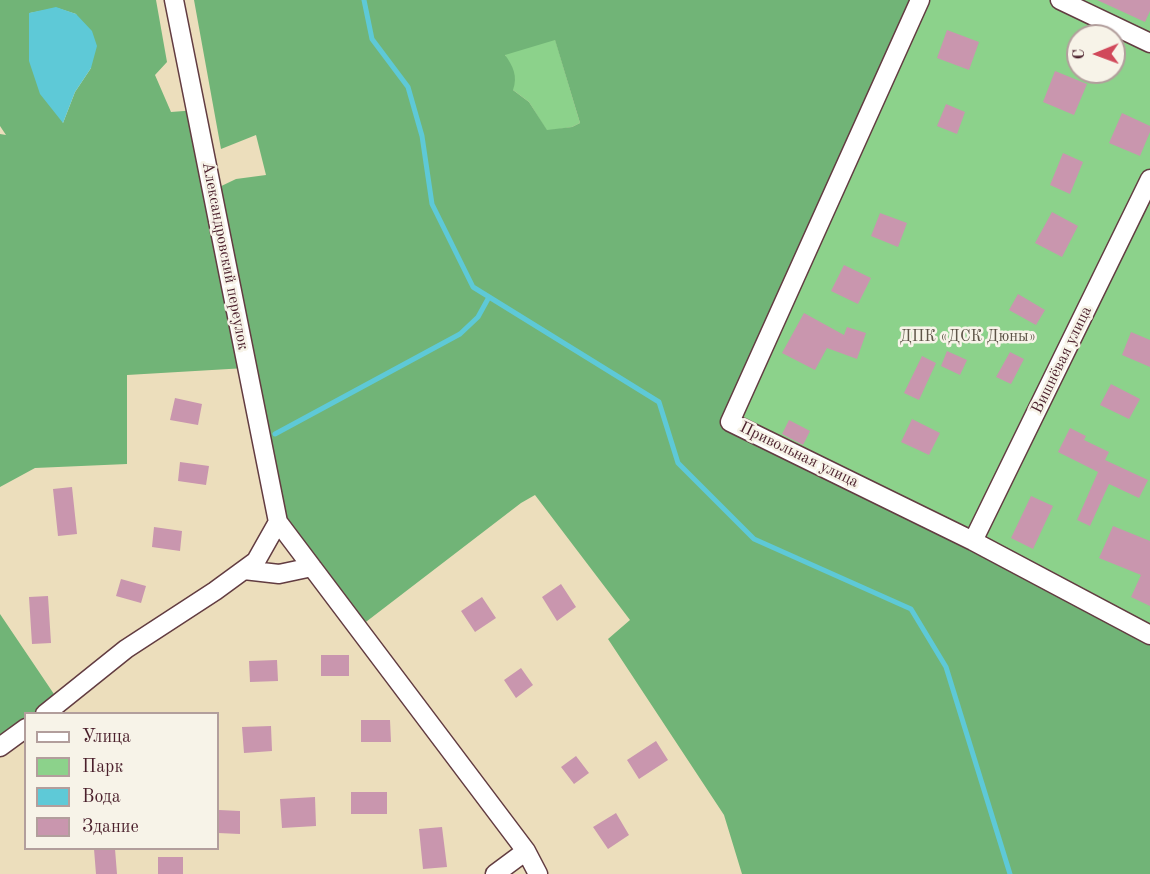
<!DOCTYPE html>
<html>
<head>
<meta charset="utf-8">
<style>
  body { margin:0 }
  #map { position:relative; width:1150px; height:874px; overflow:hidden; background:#ecdebc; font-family:"Old Standard TT",serif }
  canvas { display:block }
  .legend { position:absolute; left:24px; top:712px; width:195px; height:138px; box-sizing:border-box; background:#f7f3e8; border:2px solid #b29e9c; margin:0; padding:8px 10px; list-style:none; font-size:18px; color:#4a1f2b }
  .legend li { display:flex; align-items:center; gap:12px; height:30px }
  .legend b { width:30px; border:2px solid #b29e9c }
  .north { position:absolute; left:1066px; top:24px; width:60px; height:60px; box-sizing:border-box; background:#f7f3e8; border:2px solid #b29e9c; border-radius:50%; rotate:269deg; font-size:16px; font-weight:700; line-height:24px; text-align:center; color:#4a1f2b }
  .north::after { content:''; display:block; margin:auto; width:21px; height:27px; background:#d1495b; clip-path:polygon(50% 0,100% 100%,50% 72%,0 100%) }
</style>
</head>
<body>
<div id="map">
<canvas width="1150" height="874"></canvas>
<ul class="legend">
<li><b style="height:8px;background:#fff"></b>Улица</li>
<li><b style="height:16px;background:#8cd28b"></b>Парк</li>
<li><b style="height:16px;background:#5ec9d7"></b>Вода</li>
<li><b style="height:16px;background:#c996ae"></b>Здание</li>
</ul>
<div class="north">С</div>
</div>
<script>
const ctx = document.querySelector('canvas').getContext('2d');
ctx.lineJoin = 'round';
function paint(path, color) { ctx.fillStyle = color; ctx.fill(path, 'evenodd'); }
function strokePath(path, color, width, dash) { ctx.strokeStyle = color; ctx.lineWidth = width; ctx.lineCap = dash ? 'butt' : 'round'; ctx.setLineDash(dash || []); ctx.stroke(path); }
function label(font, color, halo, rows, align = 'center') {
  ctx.font = font + ' "Old Standard TT",serif'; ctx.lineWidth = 5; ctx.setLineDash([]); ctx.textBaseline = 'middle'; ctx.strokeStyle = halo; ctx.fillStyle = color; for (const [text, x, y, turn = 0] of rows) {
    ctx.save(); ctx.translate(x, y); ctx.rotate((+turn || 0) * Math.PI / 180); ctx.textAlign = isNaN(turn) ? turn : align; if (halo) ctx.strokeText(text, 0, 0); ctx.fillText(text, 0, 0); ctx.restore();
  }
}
const green = new Path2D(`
  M920 0H1150V636L730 422ZM1078 36H1114V72H1078Z
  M555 39 580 123 572 127 547 131 529 102 513 90 505 54Z`);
const forest = new Path2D(`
  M0 0H156L167 62 155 75 171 112 197 110 213 190 236 179 266 175 256 135 221 149 194 0H920L730 421 1150 636V874H742L724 815 608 639 630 620 535 495 521 503 358 628 291 540 246 368 127 375V464L35 468 0 487V134L6 135 0 126ZM57 8 76 14 91 68 75 92 63 123 30 13ZM555 40 580 123 572 127 547 130 529 102 513 90C518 76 513 66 505 55Z
  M0 614 60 703 45 713 26 714 25 728 0 747Z`);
const water = new Path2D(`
  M56 7 76 14 92 31 97 46 91 68 75 92 63 123 40 94 29 61V13Z`);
const stream = new Path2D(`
  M364 0 372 39 408 87 422 136 432 204 473 287 659 402 678 463 754 539 911 609 946 667 1010 874
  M275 434 460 334 478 317 489 297`);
const building = new Path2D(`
  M1097 0H1150V11L1145 22Z
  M947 30 979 42 969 70 937 58Z
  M1055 71 1087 84 1074 115 1043 102Z
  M946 104 965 112 957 134 937 126Z
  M1122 113 1150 126V132L1140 156 1109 143Z
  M1063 153 1083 162 1070 194 1050 185Z
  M1052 212 1078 226 1062 257 1035 243Z
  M880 213 907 223 898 247 871 236Z
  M844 265 871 278 858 304 831 291Z
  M1018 294 1045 310 1036 325 1009 310Z
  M804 313 844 335 847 327 866 333 857 359 827 348 815 370 782 353Z
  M1131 332 1150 340V367L1122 355Z
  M947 351 967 360 960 375 941 366Z
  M1010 352 1024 359 1011 384 996 377Z
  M922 356 936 363 919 400 904 393Z
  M1111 384 1140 399 1129 419 1100 405Z
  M175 398 202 404 198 425 170 420Z
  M912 419 940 433 929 455 901 442Z
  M789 420 810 431 803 445 782 434Z
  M1070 428 1086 436 1084 440 1109 452 1105 460 1148 480 1139 498 1109 484 1090 526 1077 520 1098 472 1058 452Z
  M180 462 209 466 206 485 178 481Z
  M72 487 77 534 58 536 53 489Z
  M1031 496 1053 506 1033 549 1011 538Z
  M1113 526 1150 541V606L1131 597 1141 575 1099 558Z
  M154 527 182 531 180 551 152 547Z
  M121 579 146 586 141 603 116 596Z
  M561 584 576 607 557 621 542 597Z
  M48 596 51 643 32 644 29 597Z
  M482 597 496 618 475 632 461 611Z
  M321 655H349V676H321Z
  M277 660 278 681 250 682 249 661Z
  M521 668 533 685 516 698 504 680Z
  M361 720H390L391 742H361Z
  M271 726 272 751 244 753 242 727Z
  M656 741 668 760 639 779 627 760Z
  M576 756 589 773 574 784 561 767Z
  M351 792H387V814H351Z
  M315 797 316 826 282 828 280 799Z
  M219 810 240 811V834L218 833Z
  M616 813 629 835 608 849 593 827Z
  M442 827 447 867 423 869 419 829Z
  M94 849H115L117 874H96Z
  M158 857H183V874H158Z`);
const minor = new Path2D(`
  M174 0 278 522 526 851 538 874
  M920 0 730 422 973 541 1150 635
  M1060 0 1150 43
  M973 541 1150 179
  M244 570 279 574 312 567
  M45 714 126 649 215 591 256 561 278 522
  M0 747 26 728
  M495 874 526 851`);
const streetNames = [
  ["Александровский переулок",225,256,79],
  ["Вишнёвая улица",1062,360,-64],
  ["Привольная улица",799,455,26]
];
const parkNames = [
  ["ДПК «ДСК Дюны»",968,337]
];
paint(green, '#8cd28b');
paint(forest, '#71b477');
paint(water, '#5ec9d7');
strokePath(stream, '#5ec9d7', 5);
paint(building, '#c996ae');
strokePath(minor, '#623c41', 21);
strokePath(minor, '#fff', 18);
label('16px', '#4a1f2b', '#f7f3e8', streetNames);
label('16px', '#5e5548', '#f7f3e8', parkNames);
</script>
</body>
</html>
